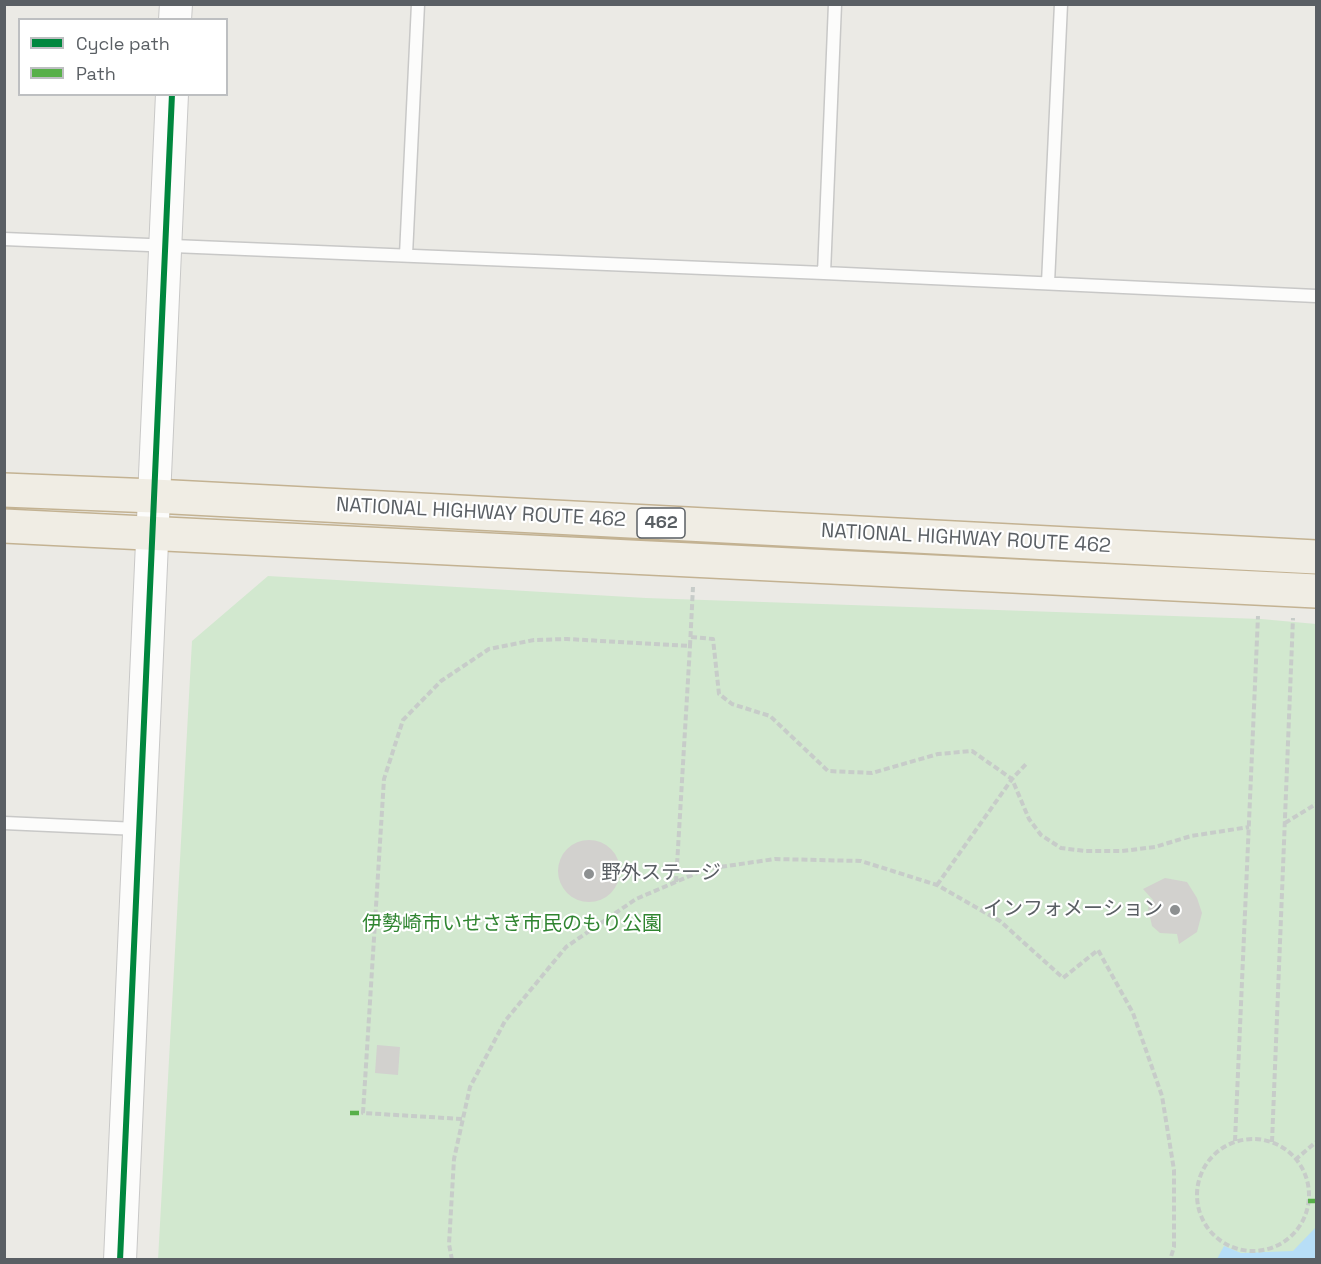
<!DOCTYPE html>
<html>
<head>
<meta charset="utf-8">
<style>
  body { margin:0 }
  #map { position:relative; width:1321px; height:1264px; overflow:hidden; background:#ebeae5; font-family:"Space Grotesk",sans-serif }
  canvas { display:block }
  .frame { position:absolute; inset:0; border:6px solid #5a5f64; pointer-events:none }
  .legend { position:absolute; left:18px; top:18px; width:210px; height:78px; box-sizing:border-box; background:#fff; border:2px solid #bdbfc1; margin:0; padding:8px 10px; list-style:none; font-size:18px; color:#5a5f64 }
  .legend li { display:flex; align-items:center; gap:12px; height:30px }
  .legend b { width:30px; border:2px solid #bdbfc1 }
</style>
</head>
<body>
<div id="map">
<canvas width="1321" height="1264"></canvas>
<div class="frame"></div>
<ul class="legend">
<li><b style="height:8px;background:#00873e"></b>Cycle path</li>
<li><b style="height:8px;background:#58b04a"></b>Path</li>
</ul>
</div>
<script>
const ctx = document.querySelector('canvas').getContext('2d');
ctx.lineJoin = 'round';
function paint(path, color) { ctx.fillStyle = color; ctx.fill(path, 'evenodd'); }
function strokePath(path, color, width, dash) { ctx.strokeStyle = color; ctx.lineWidth = width; ctx.lineCap = dash ? 'butt' : 'round'; ctx.setLineDash(dash || []); ctx.stroke(path); }
function label(font, color, halo, rows, align = 'center') {
  ctx.font = font + ' "Space Grotesk","Noto Sans JP",sans-serif'; ctx.lineWidth = 4.5; ctx.setLineDash([]); ctx.textBaseline = 'middle'; ctx.strokeStyle = halo; ctx.fillStyle = color; for (const [text, x, y, turn = 0] of rows) {
    ctx.save(); ctx.translate(x, y); ctx.rotate((+turn || 0) * Math.PI / 180); ctx.textAlign = isNaN(turn) ? turn : align; if (halo) ctx.strokeText(text, 0, 0); ctx.fillText(text, 0, 0); ctx.restore();
  }
}
const green = new Path2D(`
  M268 576 646 598 1261 619 1316 624V1259L158 1260 192 641Z`);
const water = new Path2D(`
  M1316 1227V1259H1217L1224 1246 1241 1253 1293 1251Z`);
const building = new Path2D(`
  M558 871a31 31 0 1 1 62 0a31 31 0 1 1-62 0Z
  M1165 878 1187 882 1197 898 1202 913 1197 932 1179 944 1177 934 1160 933 1152 926 1148 908 1153 900 1143 889Z
  M377 1045 400 1047 398 1075 375 1073Z`);
const path = new Path2D(`
  M691 637 713 639 719 694 732 704 770 716 828 771 872 773 938 754 972 751 1012 779 1029 819 1041 835 1061 848 1085 851H1122L1155 847 1191 836 1249 827
  M1285 823 1316 804
  M676 882 690 646
  M937 885 1012 779 1027 763
  M462 1119 363 1113 384 779 403 720 441 681 489 649 534 640 567 639 690 646 693 587
  M1197 1195a56 56 0 1 1 112 0a56 56 0 1 1-112 0Z
  M1235 1141 1258 616
  M1272 1142 1293 618
  M1295 1160 1316 1142
  M452 1260 449 1244 454 1159 470 1087 505 1021 566 947 636 899 706 869 775 859 861 861 937 885 1000 921 1063 978 1098 950 1133 1013 1162 1096 1174 1170V1247L1170 1260`);
const service = new Path2D(`
  M4 239 824 273 1316 296
  M406 255 418 4
  M824 273 835 4
  M1048 283 1061 4
  M4 823 138 829`);
const tertiary = new Path2D(`
  M175 20 176 4
  M120 1260 172 94`);
const trunk = new Path2D(`
  M4 490 154 496 1316 557
  M4 526 1316 591`);
const quiet = new Path2D(`
  M350 1113H363
  M1308 1201H1316`);
const cycleway = new Path2D(`
  M120 1260 172 94`);
const markers = [
  [589,874,6,"#8d9091"],
  [1175,910,6,"#8d9091"]
];
const shields = [
  [661,523,48]
];
const shieldNames = [
  ["462",661,523]
];
const streetNames = [
  ["NATIONAL HIGHWAY ROUTE 462",481,513,3],
  ["NATIONAL HIGHWAY ROUTE 462",966,539,3]
];
const poiNames = [
  ["野外ステージ",601,874],
  ["インフォメーション",1163,910,"right"]
];
const parkNames = [
  ["伊勢崎市いせさき市民のもり公園",512,925]
];
paint(green, '#d2e8cf');
paint(water, '#b7def7');
paint(building, '#d2d1ce');
strokePath(service, '#c8c8c7', 15);
strokePath(tertiary, '#c8c8c7', 34);
strokePath(trunk, '#c3b292', 36);
strokePath(path, '#c7ccc9', 4, [6, 3]);
strokePath(service, '#fcfcfb', 12);
strokePath(tertiary, '#fcfcfb', 32);
strokePath(trunk, '#f0ede4', 33);
strokePath(quiet, '#58b04a', 4.5, [9, 4.5]);
strokePath(cycleway, '#00873e', 6);
for (const [x, y, r, color] of markers) { const dot = new Path2D(); dot.arc(x, y, r, 0, 2 * Math.PI); ctx.fillStyle = color; ctx.fill(dot); strokePath(dot, '#fff', 2); }
for (const [x, y, w] of shields) { const box = new Path2D(); box.roundRect(x - w / 2, y - 15, w, 30, 4.5); ctx.fillStyle = '#fff'; ctx.fill(box); strokePath(box, '#5a5f64', 1.5); }
label('bold 18px', '#5a5f64', null, shieldNames);
label('20px', '#5a5f64', '#fff', streetNames);
label('20px', '#5a5f64', '#fff', poiNames, 'left');
label('20px', '#308531', '#fff', parkNames);
</script>
</body>
</html>
